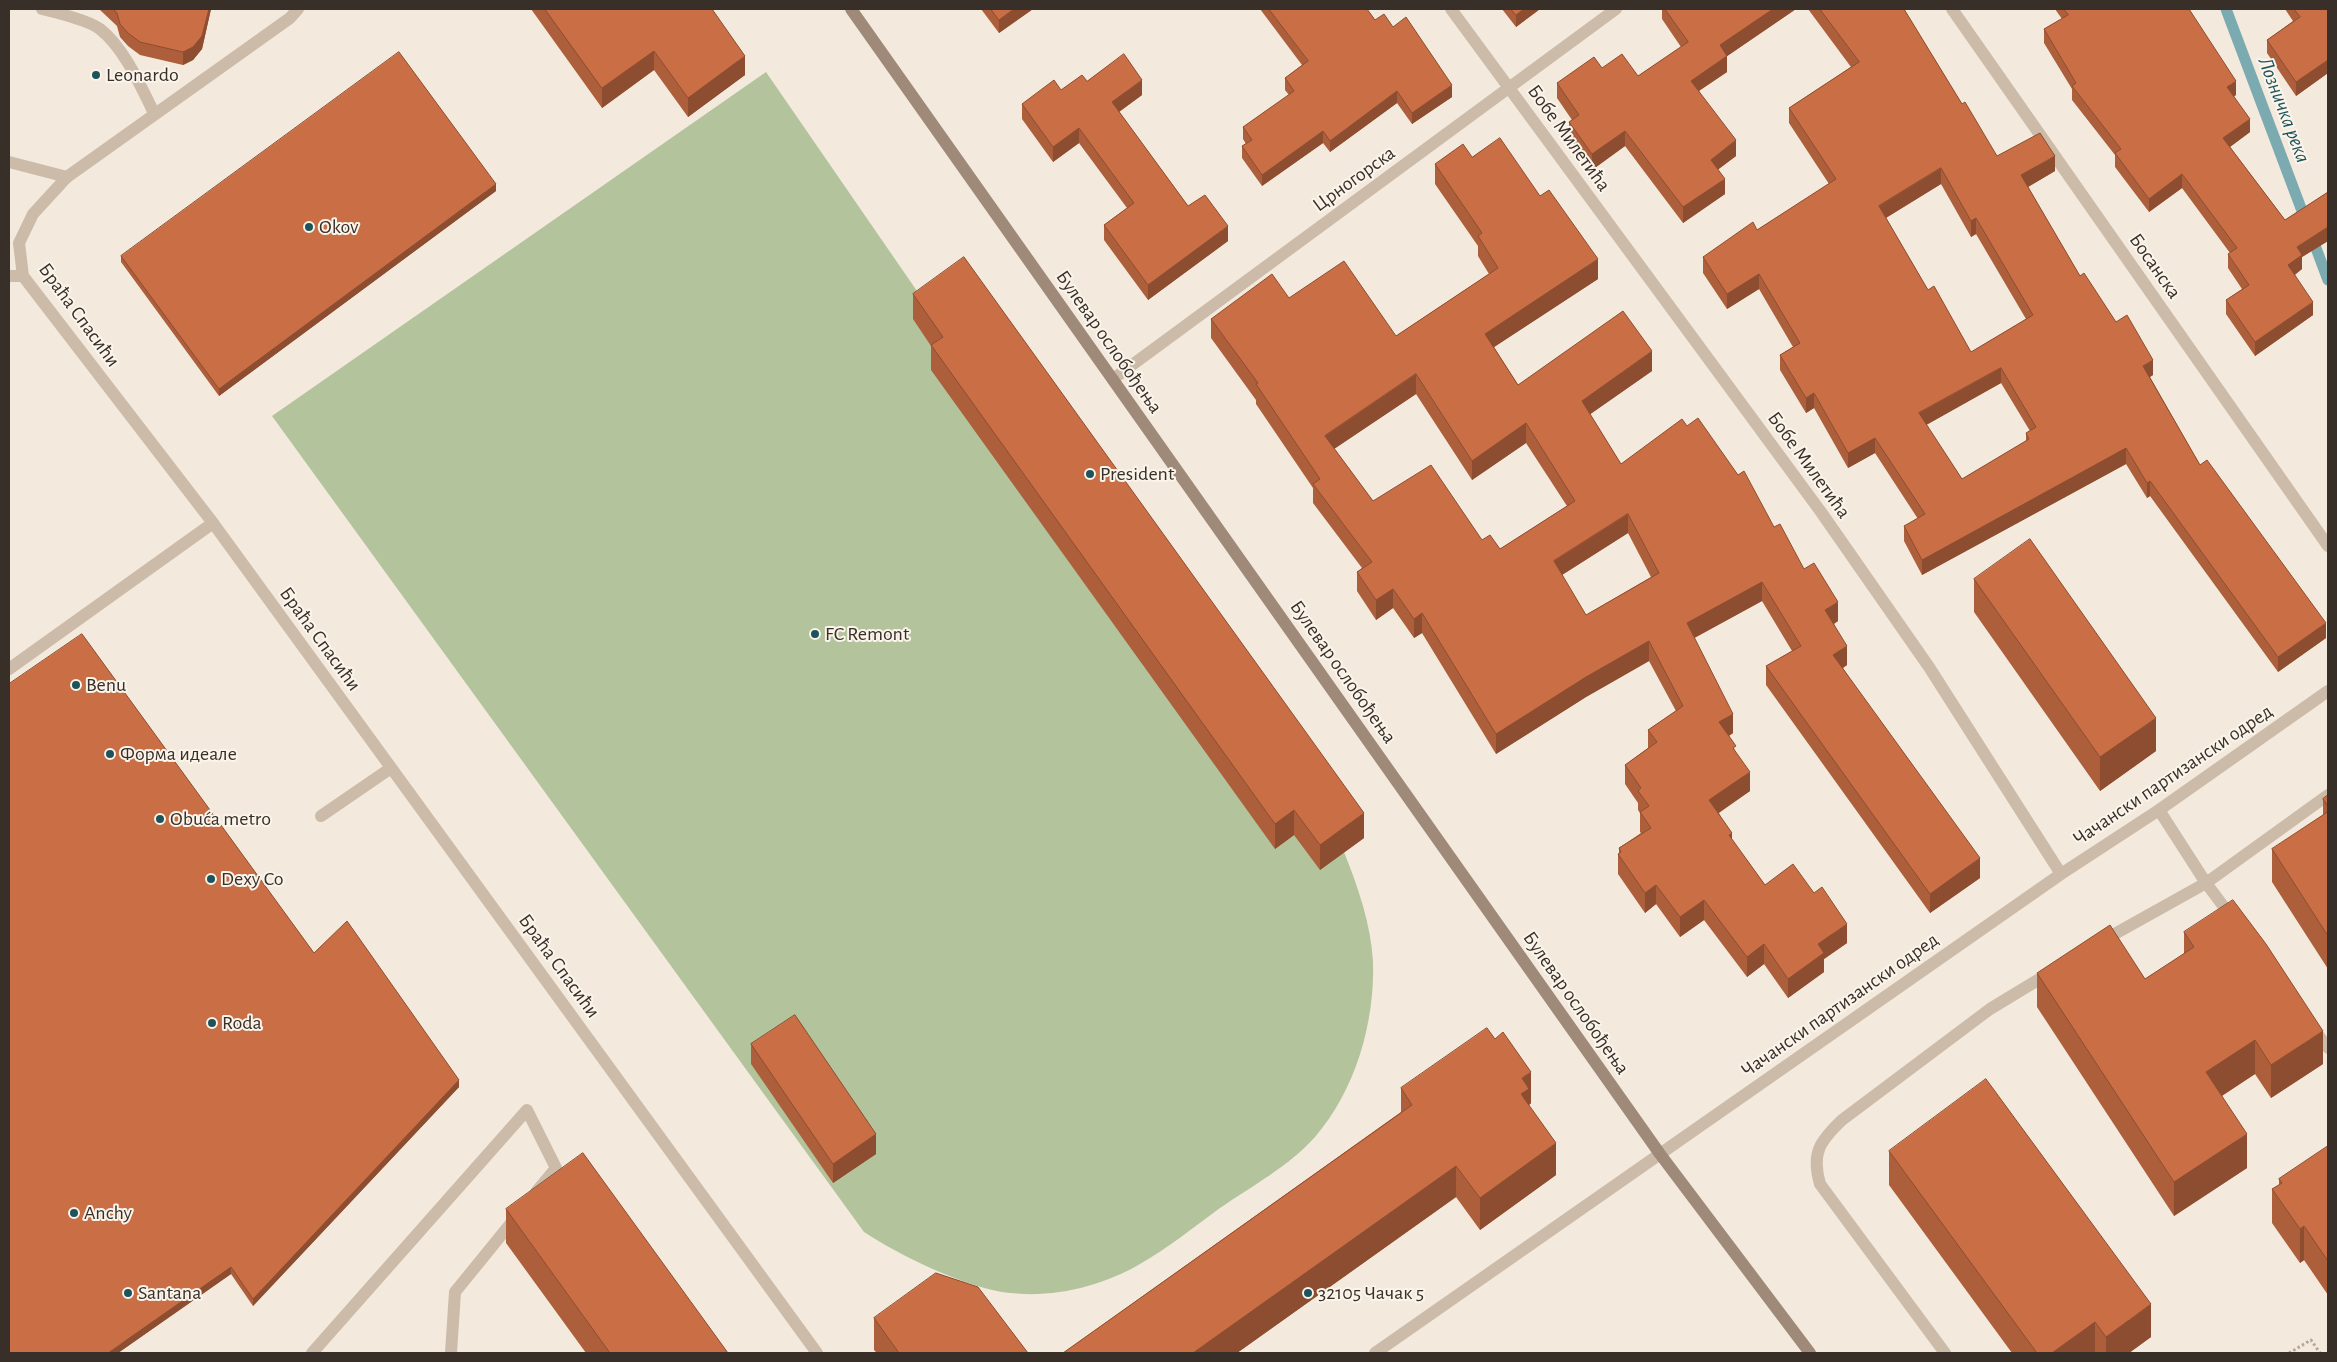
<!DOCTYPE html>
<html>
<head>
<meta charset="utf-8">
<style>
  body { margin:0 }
  #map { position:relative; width:2337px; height:1362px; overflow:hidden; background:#f3eadd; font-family:"Alegreya Sans",sans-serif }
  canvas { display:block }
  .frame { position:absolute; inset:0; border:10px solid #382f29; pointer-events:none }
</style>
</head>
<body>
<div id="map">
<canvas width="2337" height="1362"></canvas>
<div class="frame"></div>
</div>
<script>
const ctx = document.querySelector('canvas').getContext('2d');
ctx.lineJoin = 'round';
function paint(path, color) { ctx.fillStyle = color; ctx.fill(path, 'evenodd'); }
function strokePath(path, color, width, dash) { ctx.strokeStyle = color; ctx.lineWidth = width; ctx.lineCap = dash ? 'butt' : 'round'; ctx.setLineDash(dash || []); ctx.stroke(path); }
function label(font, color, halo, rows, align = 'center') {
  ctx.font = font + ' "Alegreya Sans",sans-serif'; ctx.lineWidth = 4; ctx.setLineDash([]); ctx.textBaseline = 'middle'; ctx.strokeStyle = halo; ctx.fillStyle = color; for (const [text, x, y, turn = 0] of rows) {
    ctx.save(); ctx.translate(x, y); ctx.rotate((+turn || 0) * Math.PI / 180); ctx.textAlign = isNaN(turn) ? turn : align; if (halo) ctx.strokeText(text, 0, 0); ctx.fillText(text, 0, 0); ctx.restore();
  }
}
const green = new Path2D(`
  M766 72 928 307 1344 852C1358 887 1371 924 1373 962 1375 1023 1355 1091 1315 1137 1289 1166 1252 1186 1220 1208 1194 1227 1168 1248 1140 1264 1102 1286 1055 1298 1010 1293 969 1289 900 1256 864 1232L272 416Z`);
const stream = new Path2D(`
  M2226 9 2328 280`);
const path = new Path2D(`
  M2289 1353 2311 1340 2320 1353`);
const service = new Path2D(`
  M42 9C55 12 90 21 100 29 125 49 140 85 154 113
  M9 162 67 177
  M9 669 213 523
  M2159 810 2206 883 2233 919
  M321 816 391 768
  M2102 941 2206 883 2328 795
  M2313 1028 2328 1048
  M312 1353 527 1110 556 1168 536 1192
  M451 1353 455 1292 516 1217
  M1945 1353 1820 1184C1811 1153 1820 1141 1842 1120L1990 1009 2051 972`);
const minor = new Path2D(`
  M298 9 290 18 67 177 33 214 19 243 23 276 213 523 817 1353
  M1451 9 1821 512 1929 667 2061 874
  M1952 9 2328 546
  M9 276H23
  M1113 379 1616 9
  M1375 1353 2061 874 2159 810 2328 691`);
const secondary = new Path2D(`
  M851 9 1660 1154 1810 1353`);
const wall = new Path2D(`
  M99 9H211L202 49 193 60 183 65 140 55 128 46 120 37 117 26Z
  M531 9H712L745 75 688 117 654 70 602 108Z
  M981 9H1033L999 33Z
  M1260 9H1367L1375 20 1393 27 1452 97 1412 124 1397 103 1330 152 1323 143 1262 186 1242 158V146L1246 144 1243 139V127L1289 95 1285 90V78L1302 65Z
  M1502 9H1540L1516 27Z
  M1662 9H1796L1727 56V72L1699 91 1736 156 1718 169 1725 194 1683 223 1625 146 1592 170 1569 137V122L1572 120 1557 98V83L1602 68 1638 76 1681 47 1662 19Z
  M1808 9H1905V11L1962 104 1997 156 2055 171 2028 187 2080 276 2116 322 2153 375 2150 377 2200 465 2326 638 2278 672 2150 496 2147 498 2126 464 1922 575 1904 541V526L1918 519 1875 453 1848 468 1814 408 1806 413 1780 370V355L1793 347 1759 289 1727 309 1703 273V257L1757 230 1829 184 1789 123V108L1851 67ZM1941 184 1971 237 1976 234 2026 319 1971 352 1928 290 1886 218ZM2001 383 2030 431 2026 433V441L1962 479 1926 425Z
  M2055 9H2189L2236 95 2234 96 2250 132 2230 147 2285 220 2328 192V241L2302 257V269L2295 275 2313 315 2255 356 2226 314V300L2242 289 2228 268V254L2230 253 2182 188 2149 212 2115 167V155L2072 100V89L2044 43V29L2062 19Z
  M2285 9H2328V73L2296 96 2267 53V40L2293 21Z
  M1087 81 1142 95 1119 112 1188 206 1228 241 1148 300 1104 240V225L1127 208 1079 143 1053 162 1022 119V104Z
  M1472 157 1598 279 1494 347 1518 385 1652 371 1590 414 1621 464 1687 426 1774 527 1804 569 1838 621 1834 624 1847 665 1843 668 1980 878 1930 913 1766 685V666L1792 651 1762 601 1694 638 1733 733 1729 736 1736 753 1750 791 1719 813 1732 840 1765 885 1847 943 1824 959V972L1788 998 1764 964 1747 977 1704 920 1680 937 1656 904 1645 913 1618 874V854H1619V848L1641 833 1640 832V813L1638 810V803L1625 784V765L1648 748V730L1676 711 1649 661 1586 697 1496 754 1422 633 1414 638 1393 608 1376 620 1357 591V572L1362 568 1313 503V488L1256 404V400L1211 338V319L1289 298 1396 336 1489 274 1478 256V246L1435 184V164ZM1416 394 1472 480 1526 443 1567 506 1500 549 1482 540 1373 501 1334 449ZM1628 533 1651 577 1586 615 1562 575Z
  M496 191 219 396 121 262V256Z
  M913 294 1364 838 1320 870 1294 835 1275 849 931 370V346L913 319Z
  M1974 579 2156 751 2100 791 1974 612Z
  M2328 795V969L2272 882V849L2323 815V799Z
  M2184 932 2323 1064 2271 1098 2255 1074 2222 1096 2247 1168 2174 1216 2037 1007V973L2145 979 2184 954Z
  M314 953 459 1087 253 1306 231 1274 118 1353Z
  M751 1044 876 1154 833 1183 751 1064Z
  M1401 1088 1531 1103 1529 1105V1106L1556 1175 1480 1230 1456 1197 1237 1353H1063L1401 1112Z
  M2328 1146V1295L2304 1260 2300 1263 2272 1223V1189L2279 1185V1179Z
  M1889 1151 2151 1337 2129 1353H2012L1889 1185Z
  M506 1209 728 1353H586L506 1243Z
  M874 1318 1028 1353H877L874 1350Z`);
const shadedWall = new Path2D(`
  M209 9H211L202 49 193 60 183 65V52Z
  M1014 9H1033L999 33V20Z
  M1524 9H1540L1516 27V15Z
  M1773 9H1796L1720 61V45Z
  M654 51V70L602 108V88Z
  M745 56V75L688 117V98Z
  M1727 56V72L1691 96V81Z
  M2328 60V73L2296 96V82Z
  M1142 80V95L1112 117V102Z
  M2236 81V95L2227 101V87Z
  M1452 85V97L1412 124V113Z
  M1397 91V103L1330 152V141Z
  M2250 119V132L2223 152V138Z
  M1079 128V143L1053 162V147Z
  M1323 131V143L1262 186V175Z
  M1625 131V146L1592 170V154Z
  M1736 140V156L1711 175V160Z
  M2055 156V171L2021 191V175Z
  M1941 168V184L1879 222V206Z
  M2182 174V188L2149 212V199Z
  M1725 179V194L1683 223V207Z
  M496 184V191L219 396V389Z
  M1976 218V234L1971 237V221Z
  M1228 226V241L1148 300V285Z
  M2328 227V241L2302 257V269L2288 279V265L2297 247Z
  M1598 259V279L1485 353V334Z
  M1759 274V289L1727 309V294Z
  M2313 302V315L2255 356V342Z
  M1652 351V371L1582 420V401Z
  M2153 360V375L2143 381V366Z
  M2001 368V383L1919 429V413Z
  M1416 374V394L1325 455V436Z
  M1814 393V408L1806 413V398Z
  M1526 423V443L1472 480V461Z
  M1875 438V453L1848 468V453Z
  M2126 448V464L1922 575V560Z
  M2150 481V496L2147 498V483Z
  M1628 514V533L1554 580V561Z
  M1762 582V601L1687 642V623Z
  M1393 589V608L1376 620V600Z
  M1838 602V621L1825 629V610Z
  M1422 613V633L1414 638V619Z
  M2326 623V638L2278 672V657Z
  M1649 641V661L1586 697 1496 754V734L1586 677Z
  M1847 646V665L1833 674V655Z
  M1733 714V733L1719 742V722Z
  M2156 718V751L2100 791V757Z
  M1750 772V791L1709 819V800Z
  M1294 810V835L1275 849V824Z
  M1364 813V838L1320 870V845Z
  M1732 833V852L1729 835Z
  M1980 858V878L1930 913V894Z
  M1656 885V904L1645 913V893Z
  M1704 900V920L1680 937V917Z
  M1847 924V943L1824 959V972L1788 998V979L1818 944Z
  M1764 944V964L1747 977V957Z
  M2323 1031V1064L2271 1098V1065Z
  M2255 1040V1074L2206 1106V1072Z
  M1531 1072V1103L1529 1105V1120L1521 1126 1522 1078Z
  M459 1080V1087L253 1306V1299Z
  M876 1134V1154L833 1183V1164Z
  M2247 1134V1168L2174 1216V1182Z
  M1556 1143V1175L1480 1230V1198Z
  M1456 1166V1197L1237 1353H1193Z
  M2304 1226V1260L2300 1263V1229Z
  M231 1267V1274L118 1353H108Z
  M2151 1304V1337L2129 1353H2106V1337Z
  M2095 1322V1353H2052Z`);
const building = new Path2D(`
  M113 9H209L202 36 193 47 183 52 140 42 128 33 120 24 117 13Z
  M545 9H712L745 56 688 98 654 51 602 88Z
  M991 9H1014L999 20Z
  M1269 9H1367L1375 20 1384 14 1393 27 1406 17 1452 85 1412 113 1397 91 1330 141 1323 131 1262 175 1242 146 1252 140 1243 127 1294 91 1285 78 1308 61Z
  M1511 9H1524L1516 15Z
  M1665 9H1773L1720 45 1727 56 1691 81 1736 140 1711 160 1725 179 1683 207 1625 131 1592 154 1569 122 1579 115 1557 83 1594 57 1602 68 1622 54 1638 76 1688 42Z
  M1820 9H1904L1962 104 1965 102 1997 156 2040 133 2055 156 2021 175 2080 276 2084 273 2116 322 2127 315 2153 360 2143 366 2200 465 2207 460 2326 623 2278 657 2150 481 2147 483 2126 448 1922 560 1904 526 1925 514 1875 438 1848 453 1814 393 1806 398 1780 355 1800 343 1759 274 1727 294 1703 257 1753 222 1757 230 1836 179 1789 108 1859 62ZM1941 168 1971 221 1976 218 2033 315 1971 352 1934 286 1928 290 1879 206ZM2001 368 2036 427 2026 433 2029 439 1962 479 1919 413Z
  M2064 9H2189L2236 81 2227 87 2250 119 2223 138 2285 220 2328 192V227L2297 247 2302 255 2288 265 2313 302 2255 342 2226 300 2249 285 2228 254 2237 248 2182 174 2149 199 2115 153 2121 149 2072 86 2076 83 2044 29 2068 15Z
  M2294 9H2328V60L2296 82 2267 40 2300 17Z
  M399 52 496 184 219 389 121 256Z
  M1124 54 1142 80 1112 102 1188 206 1205 195 1228 226 1148 285 1104 225 1134 203 1079 128 1053 147 1022 104 1054 80 1061 90 1082 75 1087 81Z
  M1500 138 1540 196 1549 190 1598 259 1485 334 1518 385 1623 311 1652 351 1582 401 1621 464 1682 419 1687 426 1698 418 1738 475 1744 471 1774 527 1780 524 1804 569 1814 563 1838 602 1825 610 1847 646 1833 655 1980 858 1930 894 1766 666 1801 646 1762 582 1687 623 1733 714 1719 722 1736 746 1733 748 1750 772 1709 800 1732 833 1729 835 1765 885 1793 864 1814 893 1822 887 1847 924 1818 944 1824 953 1788 979 1764 944 1747 957 1704 900 1680 917 1656 885 1645 893 1618 854 1621 852 1619 848 1651 828 1640 812 1649 806 1638 791 1641 788 1625 765 1657 742 1648 730 1683 706 1649 641 1586 677 1496 734 1422 613 1414 619 1393 589 1376 600 1357 572 1372 562 1313 484 1320 479 1256 384 1258 383 1211 319 1272 274 1289 298 1344 261 1396 336 1498 268 1478 236 1482 233 1435 164 1463 144 1472 157ZM1416 374 1472 461 1526 423 1575 501 1500 549 1490 535 1482 540 1431 465 1373 501 1325 436ZM1628 514 1659 573 1586 615 1554 561Z
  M964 257 1364 813 1320 845 1294 810 1275 824 931 345 943 337 913 294Z
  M2030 539 2156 718 2100 757 1974 579Z
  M82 634 314 953 347 921 459 1080 253 1299 231 1267 108 1353H9V684Z
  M2328 795V806L2323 799Z
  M2328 812V936L2272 849Z
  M2233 900 2266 944 2323 1031 2271 1065 2255 1040 2206 1072 2247 1134 2174 1182 2037 973 2110 925 2145 979 2194 947 2184 932Z
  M795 1015 876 1134 833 1164 751 1044Z
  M1487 1028 1495 1039 1503 1032 1531 1072 1522 1078 1529 1089 1521 1094 1556 1143 1480 1198 1456 1166 1193 1353H1063L1412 1105 1401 1088Z
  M1986 1079 2151 1304 2106 1337 2095 1322 2052 1353H2037L1889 1151Z
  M2328 1146V1261L2304 1226 2300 1229 2272 1189 2282 1183 2279 1179Z
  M583 1153 728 1353H610L506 1209Z
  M936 1273 978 1287 1028 1353H899L874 1318Z`);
const markers = [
  [96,75,5,"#1d535b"],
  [309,227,5,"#1d535b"],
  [1090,474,5,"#1d535b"],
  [815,634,5,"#1d535b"],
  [76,685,5,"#1d535b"],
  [110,754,5,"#1d535b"],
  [160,819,5,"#1d535b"],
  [211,879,5,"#1d535b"],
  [212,1023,5,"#1d535b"],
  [74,1213,5,"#1d535b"],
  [128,1293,5,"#1d535b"],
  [1308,1293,5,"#1d535b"]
];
const poiNames = [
  ["Leonardo",106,75],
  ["Okov",319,227],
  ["President",1100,474],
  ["FC Remont",825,634],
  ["Benu",86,685],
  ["Форма идеале",120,754],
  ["Obuća metro",170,819],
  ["Dexy Co",221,879],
  ["Roda",222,1023],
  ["Anchy",84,1213],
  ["Santana",138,1293],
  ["32105 Чачак 5",1318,1293]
];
const streetNames = [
  ["Бобе Милетића",1569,138,54],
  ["Црногорска",1354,179,-36],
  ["Босанска",2155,266,55],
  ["Браћа Спасићи",79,315,54],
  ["Булевар ослобођења",1109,342,55],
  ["Бобе Милетића",1809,465,54],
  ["Браћа Спасићи",320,639,54],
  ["Булевар ослобођења",1343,672,55],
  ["Чачански партизански одред",2173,775,-34],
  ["Браћа Спасићи",559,966,54],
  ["Булевар ослобођења",1576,1003,55],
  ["Чачански партизански одред",1840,1005,-35]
];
const waterNames = [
  ["Лозничка река",2284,110,69]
];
paint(green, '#b3c39c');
strokePath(stream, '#7babb1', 11);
strokePath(path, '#b8a593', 3, [2.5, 2.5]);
strokePath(service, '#ccbba8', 12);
strokePath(minor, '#ccbba8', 12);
strokePath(secondary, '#9f8a7a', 12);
paint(wall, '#ad5f3b');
paint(shadedWall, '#8d4d30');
paint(building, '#c96e45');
strokePath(building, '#8d4d30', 1);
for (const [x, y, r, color] of markers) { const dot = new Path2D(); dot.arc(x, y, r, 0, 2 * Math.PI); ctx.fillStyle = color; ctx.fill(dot); strokePath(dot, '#faf4ea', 2); }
label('20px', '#382f29', '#faf4ea', poiNames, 'left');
label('20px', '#382f29', '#faf4ea', streetNames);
label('italic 21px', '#1d535b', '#faf4ea', waterNames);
</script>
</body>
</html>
